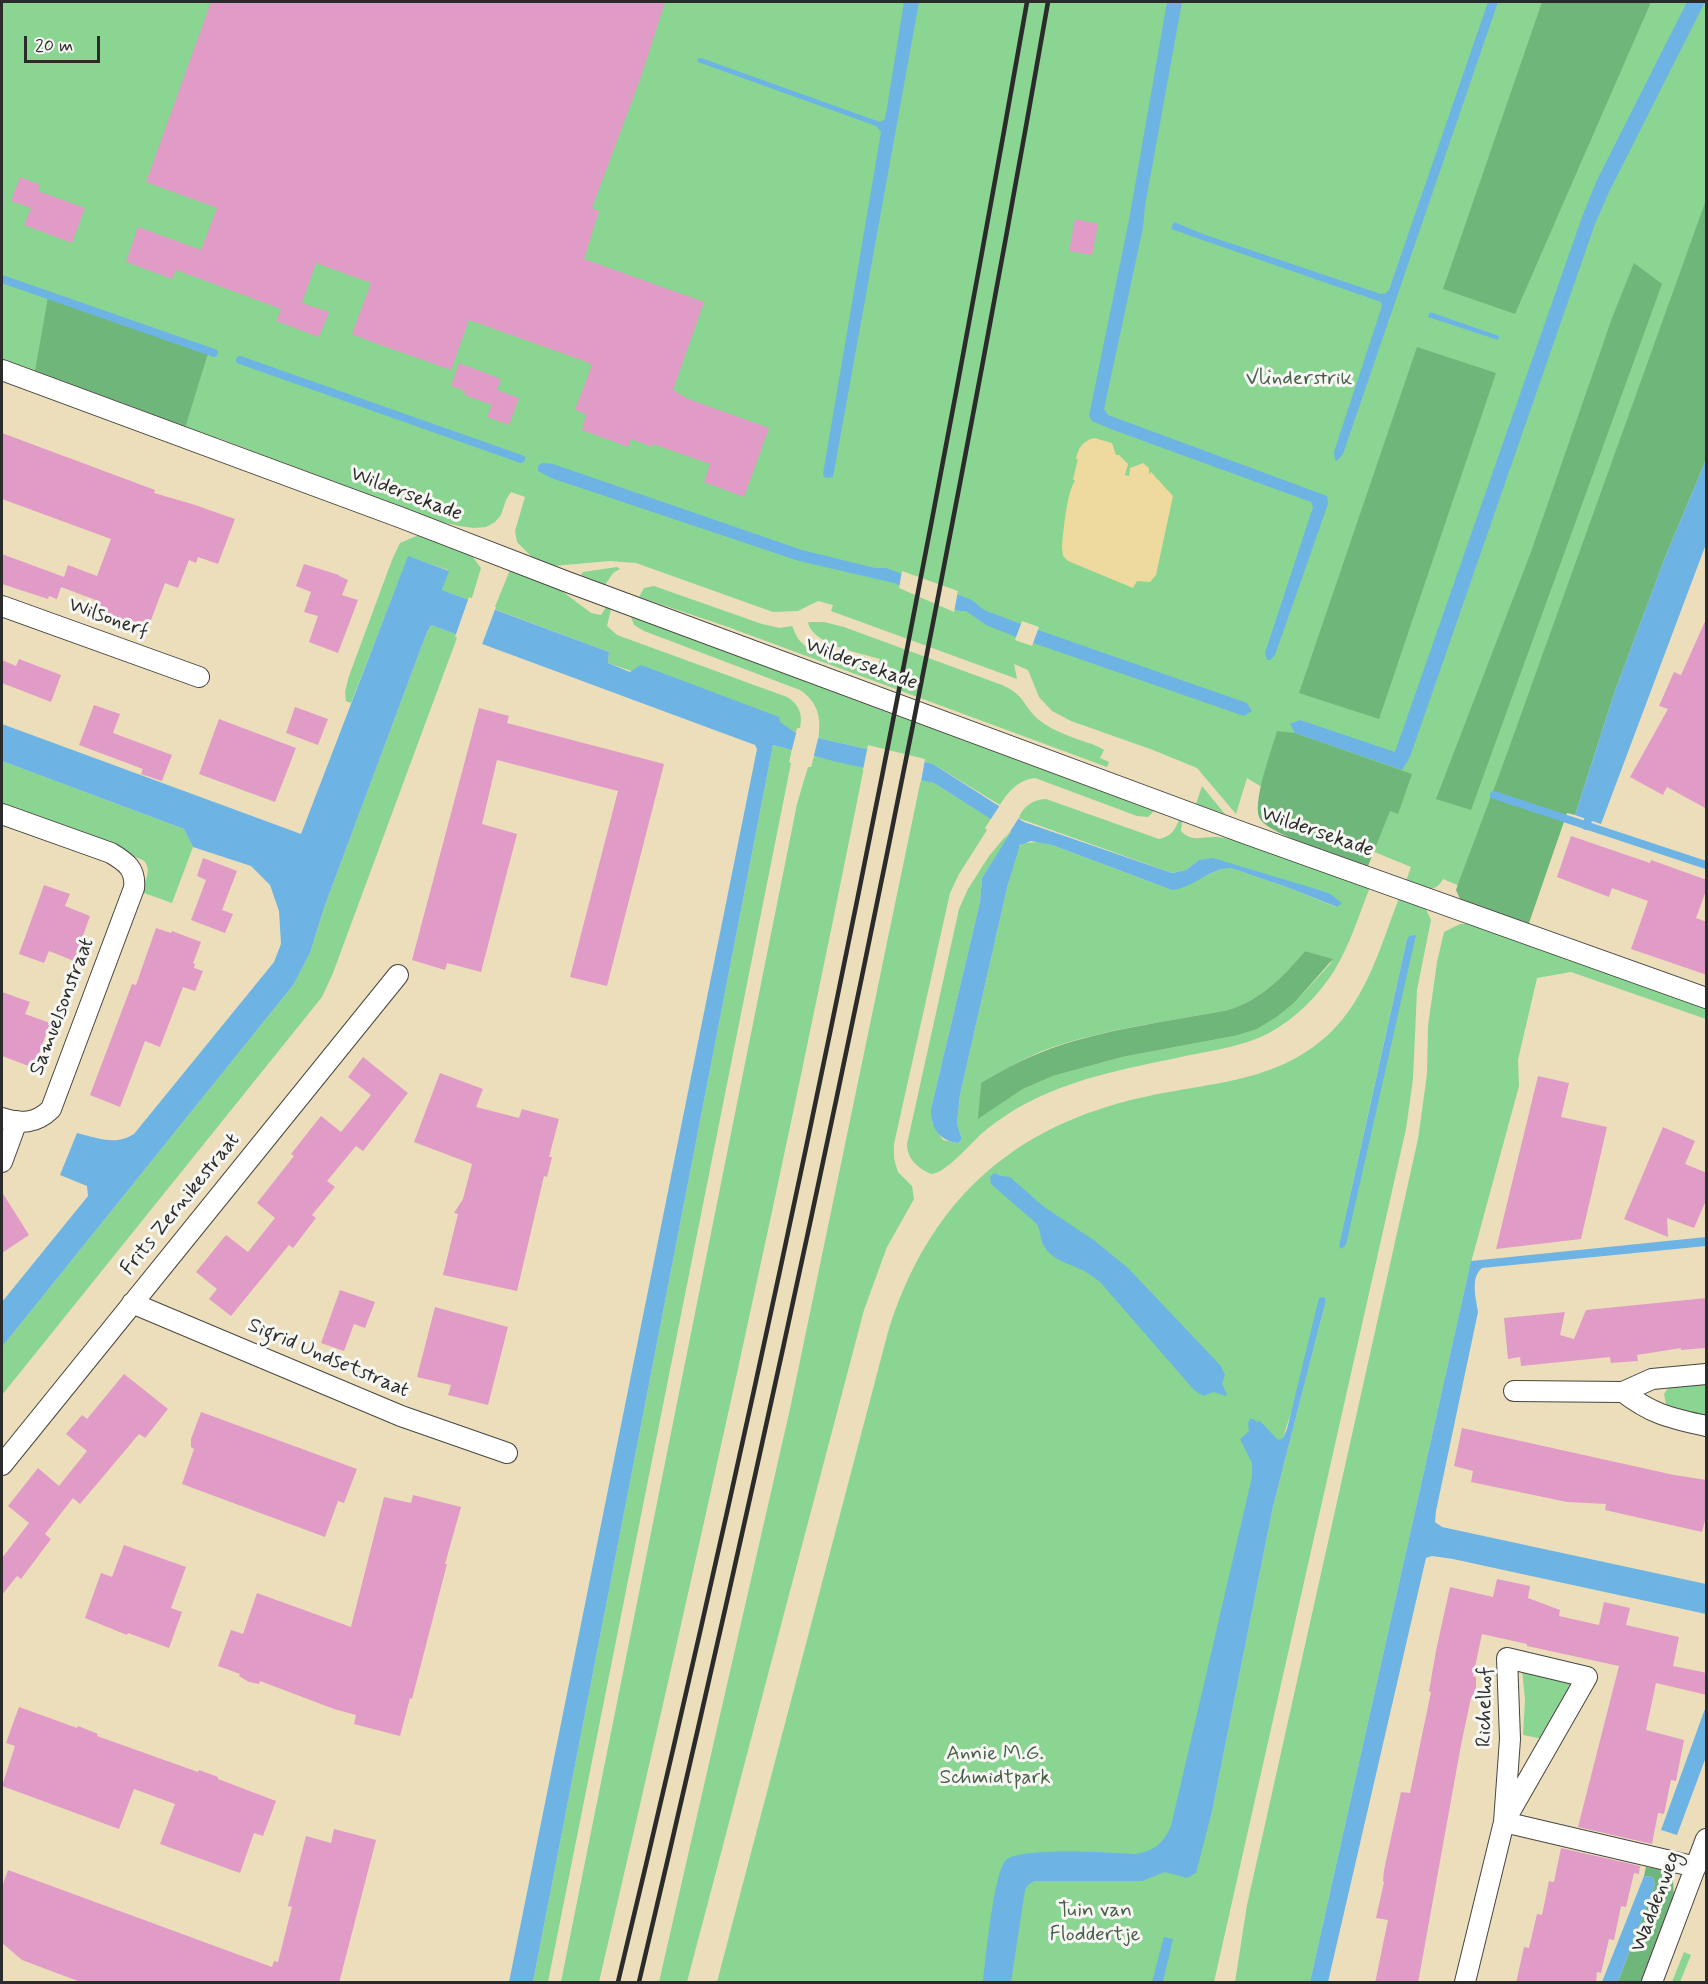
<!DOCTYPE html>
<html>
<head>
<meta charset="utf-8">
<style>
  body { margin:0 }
  #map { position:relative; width:1708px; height:1984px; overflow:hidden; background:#ecdebb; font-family:Mynerve,sans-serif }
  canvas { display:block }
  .frame { position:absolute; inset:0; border:3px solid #2b2b2b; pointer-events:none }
  .scale { position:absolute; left:24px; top:36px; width:76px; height:27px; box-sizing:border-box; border:3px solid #2b2b2b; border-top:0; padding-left:8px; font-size:18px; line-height:21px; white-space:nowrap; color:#2b2b2b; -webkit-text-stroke:4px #f6f6f2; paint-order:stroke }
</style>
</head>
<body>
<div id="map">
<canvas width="1708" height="1984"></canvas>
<div class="frame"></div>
<div class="scale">20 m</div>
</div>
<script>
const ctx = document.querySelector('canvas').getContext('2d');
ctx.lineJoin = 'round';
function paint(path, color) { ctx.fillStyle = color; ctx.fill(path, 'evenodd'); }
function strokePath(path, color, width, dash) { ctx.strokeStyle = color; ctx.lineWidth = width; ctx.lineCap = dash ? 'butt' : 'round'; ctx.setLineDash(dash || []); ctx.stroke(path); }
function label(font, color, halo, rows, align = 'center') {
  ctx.font = font + ' Mynerve,sans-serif'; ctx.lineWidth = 6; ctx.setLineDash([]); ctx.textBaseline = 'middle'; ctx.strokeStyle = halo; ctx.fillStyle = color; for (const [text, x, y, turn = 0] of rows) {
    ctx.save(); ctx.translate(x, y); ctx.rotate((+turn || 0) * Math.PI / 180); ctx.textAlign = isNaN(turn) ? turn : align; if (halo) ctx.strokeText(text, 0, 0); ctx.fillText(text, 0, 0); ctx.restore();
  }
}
const green = new Path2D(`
  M2 2H1706V379L1512 908 1443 879C1434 896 1420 887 1406 881L1411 867 1355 844 1247 778 1236 814 1197 768 1153 750 1071 721 1052 711 1039 697 1028 670 1014 664 1017 679 831 611 833 605 818 601 798 611 773 612 636 563 610 561 553 566 532 557 517 542 515 531 525 497 511 492 506 500 501 515 495 522 486 527 474 528 459 526 429 519 218 438 215 440 2 360Z
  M419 535 472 556 481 568 471 601 442 590 448 570 408 557 351 703 346 701 345 692 349 676 392 560 400 543Z
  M617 567 620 569 613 573 605 585 581 575 583 572Z
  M510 570 558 588 591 613 601 615 606 607 611 609 607 626 617 635 787 697C799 704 803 714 800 728H797L796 733 779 722 608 663 609 652 494 609Z
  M654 586 762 624 780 628 792 626C795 632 797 639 802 643 812 654 843 661 858 665L859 662 878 666 880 659C861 653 812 645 808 622H824L844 627 1002 685C1025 695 1023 706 1039 720 1056 734 1080 739 1099 747L1104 750 1100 758 1109 762 1107 767 728 627 639 597 644 588Z
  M631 617 1154 811 1148 817 1137 816 1035 778C1018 780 1008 792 1000 805L933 764 818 738C822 719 818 702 800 690L644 631 634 625Z
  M431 625 458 635 333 973 322 997 2 1395V1347L294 984 310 953 324 908 427 632Z
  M773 745 792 750 789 762 791 763 548 1982H533Z
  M814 756 864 767C783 1174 693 1579 599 1982H561L797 804 808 767H811Z
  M2 761 184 829 193 847 172 903 141 892C145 881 153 869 143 860L2 808Z
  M921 779 934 783 991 819 985 828 987 830 959 874 950 893 894 1144V1158L896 1166 898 1172 912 1186 914 1199 887 1247 864 1310 687 1982H659L790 1409Z
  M1202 786 1225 814 1196 804Z
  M1046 799 1159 839C1172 836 1174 831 1179 820L1182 821 1181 831C1192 843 1202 836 1216 837 1221 837 1226 838 1231 839L1370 887C1359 915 1350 945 1334 971 1318 996 1295 1019 1269 1033 1244 1046 1216 1050 1190 1055 1135 1067 1079 1076 1029 1102 1014 1109 1000 1119 987 1129 974 1139 946 1174 931 1174 918 1168 907 1159 907 1144L959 909 968 889 989 856 1010 831 1011 834 982 878 980 902 931 1109 932 1123 943 1140 958 1143 962 1139 957 1124 960 1095 1008 884 1017 849 1023 843 1038 842 1052 845 1172 890 1224 868H1231L1289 888 1336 907 1329 893 1199 860 1186 870 1172 873 1018 818C1025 806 1031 800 1046 799ZM1305 951 1332 959 1331 963 1294 1003 1278 1016 1234 1036 1122 1057 1053 1076 1023 1089 979 1118 981 1083C1001 1071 1021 1060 1042 1051 1101 1029 1166 1022 1228 1010 1261 1000 1283 977 1305 951Z
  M1399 898 1425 907 1431 920 1417 990 1413 1079 1406 1129 1214 1982H717L888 1332C928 1203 1011 1126 1144 1097 1211 1082 1276 1083 1329 1034 1367 998 1381 945 1399 898ZM1409 936 1339 1245 1407 939ZM1325 1304 1273 1507 1212 1812 1204 1841 1283 1438Z
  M1460 924H1470L1706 1007V1019L1571 972 1537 978 1518 1060 1519 1086 1469 1270 1310 1982H1235L1247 1905 1418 1139 1427 1074 1428 1026 1437 962 1444 932Z
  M1706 1383V1418L1678 1412 1666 1404 1664 1394 1668 1388Z
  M1522 1669 1574 1680 1543 1739 1523 1735 1525 1700Z
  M1684 1952 1691 1955 1680 1982H1672Z`);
const forest = new Path2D(`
  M1542 2H1651L1515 314 1443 289Z
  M1706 200V460L1666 555 1615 691 1575 815 1567 813 1528 926 1461 901 1456 890 1458 884 1501 770Z
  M1634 263 1662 284 1471 810 1436 799 1531 552 1612 318Z
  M48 297 209 350 185 428 35 371Z
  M1417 347 1496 373 1379 719 1299 693Z
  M1277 731 1295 733 1412 774 1398 814 1390 811 1368 866C1348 859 1265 834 1259 817 1253 799 1272 749 1277 731Z
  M1305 951 1333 959 1294 1003 1278 1016 1257 1029 1234 1036 1122 1057 1053 1076 1023 1089 978 1119 981 1083C1001 1071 1021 1060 1042 1052 1101 1029 1166 1022 1228 1010 1261 1000 1283 977 1305 951Z
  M1646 1867 1663 1870 1673 1880 1674 1898 1642 1982H1618L1655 1884 1653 1877 1644 1876Z`);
const sand = new Path2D(`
  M1094 438 1112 443 1116 455H1119L1128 464 1125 475 1129 476 1130 468 1143 463 1149 468V475L1151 472 1173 496 1156 575 1150 582 1137 581 1133 588 1068 561 1063 556 1062 548C1063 533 1067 491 1075 481L1073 479 1078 459H1076C1078 448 1083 441 1094 438Z`);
const water = new Path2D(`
  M904 2H919L833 477 825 478 823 474 881 132 876 126 698 62 697 59 701 58 880 122 884 120 886 114Z
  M1167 2H1182L1145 206 1143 228 1104 409 1108 415 1327 496 1328 504 1275 655 1270 660H1267L1265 653 1313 507 1311 502 1116 431 1092 421 1089 416 1129 220Z
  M1488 2H1498L1343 454 1337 461 1335 460 1334 452 1382 306 1381 302 1171 229 1174 222 1203 234 1381 294 1386 293 1389 290Z
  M1687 2H1705L1609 192 1595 224 1410 757 1402 770 1295 733 1290 724 1300 720 1395 752 1582 217 1597 180Z
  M1430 312 1499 336 1498 340 1428 317Z
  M1706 460V544L1601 824 1575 815 1615 691 1666 555Z
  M542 463 553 464 802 550 875 568H886L972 600 984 610 1021 624 1247 703 1252 711 1244 716 1016 637 986 625 966 611H959L894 583 799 561 551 478 538 471V466Z
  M408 556 449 571 442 590 609 652 608 663 630 672 641 665 779 717 780 722 796 733 933 764 1024 822 1172 873 1186 870 1199 860 1213 858 1329 893 1342 903 1337 907 1289 888 1231 868C1210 868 1193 888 1172 890L1052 845 1031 841 1020 845 1008 884 960 1095 957 1124 962 1139 958 1143C940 1141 930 1128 931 1109L980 902 982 878 1011 832 934 783 837 762 773 745 533 1982H509L757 749 755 745 431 625 427 632 324 908 310 953 294 984 2 1347V1302L88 1196 87 1186 60 1175 77 1133C98 1138 115 1146 134 1134L274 962 281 944 279 911 270 885 251 866 193 847 184 829 2 761V724L301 834Z
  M1416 935 1346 1245 1341 1249 1339 1246 1407 939 1409 936Z
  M994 1173 1001 1176 1010 1177 1044 1207 1095 1241 1128 1268 1221 1366 1225 1375 1222 1384 1227 1394 1226 1396 1214 1392 1203 1396 1194 1390 1101 1283C1097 1280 1093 1276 1089 1274 1075 1264 1054 1263 1044 1246 1040 1240 1041 1231 1037 1224L991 1184 990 1177Z
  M1706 1237V1246L1482 1268C1470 1278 1476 1298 1478 1312L1436 1511 1435 1522 1442 1527 1706 1584V1614L1453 1559 1432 1556 1426 1558 1328 1982H1310L1471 1261Z
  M1323 1297 1325 1298V1304L1273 1507 1212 1812 1196 1873 1187 1878 1165 1872 1142 1881H1034L1028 1885 1025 1890 1011 1982H983C986 1958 993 1878 1005 1861 1017 1846 1114 1853 1136 1854 1155 1850 1163 1844 1171 1826L1252 1477V1463L1240 1439 1249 1431 1248 1423 1250 1419H1253L1257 1422 1260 1421 1278 1440 1283 1438 1287 1429 1319 1298Z
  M1706 1706V1757L1677 1835 1661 1830Z
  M1644 1876 1653 1877 1655 1884 1618 1982H1602Z
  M1164 1937 1173 1939 1163 1982H1152Z`);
const pier = new Path2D(`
  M902 571 958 591 954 612 899 588Z
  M469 597 496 607 481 647 455 637Z
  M1022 621 1039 627 1032 646 1015 640Z
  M797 730 819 735 813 759 791 753Z
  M868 745 925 759 921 782 863 770Z
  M1002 802 1020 816 1004 841 1008 833 989 822Z`);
const stream = new Path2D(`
  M2 279 214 353
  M240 360 521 459
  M1494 795 1706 865
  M1586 826 1591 811`);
const building = new Path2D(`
  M211 2H665L642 74 592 208 599 211 584 259 704 302 673 390 688 399 769 428 744 497 704 482 710 464 653 444 652 447 631 439 628 447 582 430 586 414 575 410 592 365 584 361 469 320 451 370 372 342 352 334 371 283 316 263 302 303 329 312 319 337 276 321 281 309 176 270 172 279 126 262 138 227 201 250 217 208 146 182Z
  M20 177 40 185 38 191 85 208 72 243 24 225 31 208 11 201Z
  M1075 219 1098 224 1092 255 1069 251Z
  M459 363 501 379 497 390 519 398 509 425 487 417 492 405 464 395 465 391 451 386Z
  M2 433 155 490 154 493 192 504 235 519 218 564 198 557 196 563 189 560 178 588 165 583 145 636 95 617 101 602 61 587 57 599 49 596 48 599 2 584V554L64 577 68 565 97 576 111 539 2 499Z
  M304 564 339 575V576L348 580 342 595 358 600 338 653 309 642 318 616 304 612 311 592 296 586Z
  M1707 617V809L1667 787 1663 795 1630 777 1668 709 1659 706 1674 672 1681 675Z
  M19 659 61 675 51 702 2 683V660L16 666Z
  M94 705 120 714 113 733 172 755 162 781 141 774 143 769 79 745Z
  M295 707 328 719 318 745 286 733Z
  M479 708 509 716 507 723 664 764 607 986 570 977 618 791 497 760 482 824 517 834 481 972 447 963 445 970 412 960Z
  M219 719 296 748 275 802 199 774Z
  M1571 836 1650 863 1651 860 1707 880V888L1696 918 1707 922V975L1631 949 1648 901 1612 888 1609 897 1557 877Z
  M203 858 237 871 222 910 233 914 225 933 191 920 206 880 197 876Z
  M44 885 70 894 65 906 90 916 74 961 49 951 44 963 19 954Z
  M156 928 171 933 172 931 201 942 193 963 195 964 194 968 203 971 195 991 183 987 160 1047 145 1041 120 1107 90 1095 132 984 136 985Z
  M2 992 30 1002 25 1014 50 1023 34 1068 2 1056Z
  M363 1057 408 1093 363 1151 356 1146 327 1181 335 1187 312 1215 316 1218 293 1248 289 1245 231 1316 209 1299 217 1289 196 1272 226 1235 248 1252 275 1218 257 1203 294 1156 291 1154 321 1116 341 1132 371 1095 348 1077Z
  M440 1073 483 1089 476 1107 519 1118 522 1109 559 1119 549 1157H552L547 1177 544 1176 517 1291 443 1275 458 1214 454 1213 463 1199 472 1164 414 1142Z
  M1538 1076 1569 1083 1561 1117 1607 1127 1581 1239 1496 1249Z
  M1663 1127 1695 1141 1685 1164 1707 1173V1198L1694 1228 1667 1218 1668 1237 1624 1219Z
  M2 1192 29 1235 2 1253Z
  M340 1290 375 1302 365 1328 354 1324 344 1351 321 1343Z
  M1707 1298V1340L1705 1348 1681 1350V1348L1637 1355 1638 1361 1611 1363 1610 1357 1521 1366 1520 1357 1508 1359 1504 1318 1565 1312 1560 1335 1574 1339 1586 1310Z
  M435 1307 508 1327 488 1405 448 1395 451 1385 417 1377Z
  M124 1374 168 1409 145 1438 139 1434 80 1504 73 1498 45 1534 51 1539 21 1579 17 1576 2 1595V1558L29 1523 8 1506 38 1468 59 1486 87 1451 66 1434 82 1415 87 1419Z
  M201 1412 357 1469 344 1503 338 1501 325 1537 182 1484 194 1449 191 1447V1439Z
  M1462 1428 1674 1475 1707 1480V1513L1702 1532 1605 1510 1606 1504 1567 1502 1471 1482 1473 1471 1454 1466Z
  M413 1495 461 1507 445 1564H447L412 1699 410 1698 400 1736 354 1724 356 1715 334 1709 260 1681 259 1684 249 1682 239 1676 240 1674 218 1666 231 1630 243 1634 257 1593 351 1627 384 1497 411 1503Z
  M124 1545 186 1567 171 1608 182 1612 169 1648 128 1633 127 1635 85 1618 101 1573 112 1577Z
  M1497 1579 1530 1586 1528 1598 1560 1610 1559 1616 1599 1625 1604 1602 1630 1608 1626 1625 1679 1637 1673 1666 1707 1673V1695L1656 1683 1646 1730 1684 1740 1676 1781 1671 1780 1664 1814 1658 1813 1652 1844 1578 1827 1619 1666 1527 1646V1644L1482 1634 1473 1676 1476 1677V1690L1471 1698 1461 1745 1418 1983H1375L1388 1920 1376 1918 1384 1882 1383 1881 1384 1870 1401 1792 1410 1793 1431 1692 1429 1691 1436 1651 1450 1587 1493 1597Z
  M19 1707 77 1728 78 1726 98 1734 97 1736 198 1772 199 1770 218 1777V1779L276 1801 263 1836 254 1833 240 1873 160 1844 175 1804 134 1789 119 1829 2 1786 15 1746 6 1743Z
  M334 1829 376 1840 339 1983H83L22 1960 2 1943V1887L8 1870 272 1967 274 1961 278 1962 292 1907 288 1906 306 1836 331 1843Z
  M1561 1848 1640 1866 1639 1874 1634 1873 1626 1907 1621 1906 1614 1940 1609 1939 1601 1973 1597 1972 1596 1983H1516L1524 1947 1529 1948 1537 1914 1542 1915 1549 1881 1554 1882Z`);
const street = new Path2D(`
  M2 370 402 518 565 581 1244 833 1706 998
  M2 606 199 677
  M2 814 111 853C126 862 136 869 134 888L51 1109C36 1124 21 1124 2 1118
  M2 1162 17 1121
  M132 1303 401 1416 507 1453
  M1514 1391 1623 1392 1652 1379 1706 1374
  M1623 1392C1653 1415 1671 1418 1706 1426
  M2 1465 398 975
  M1465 1982 1504 1822 1510 1739 1507 1658 1587 1677 1504 1822 1696 1867
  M1652 1982 1706 1839`);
const rail = new Path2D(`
  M618 1982C776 1327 910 665 1027 2
  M639 1982C794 1326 932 666 1048 2`);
const parkNames = [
  ["Vlinderstrik",1299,380],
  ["Annie M.G.",995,1755],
  ["Schmidtpark",995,1779],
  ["Tuin van",1095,1912],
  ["Floddertje",1095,1936]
];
const streetNames = [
  ["Wildersekade",406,495,21],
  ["Wilsonerf",108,619,20],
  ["Wildersekade",861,665,20],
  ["Wildersekade",1317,833,19],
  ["Samuelsonstraat",63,1007,-69],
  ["Frits Zernikestraat",181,1205,-51],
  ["Sigrid Undsetstraat",328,1359,23],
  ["Richelhof",1486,1707,-89],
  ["Waddenweg",1657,1902,-69]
];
paint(green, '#8ad591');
paint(forest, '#6fb67b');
paint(sand, '#eeda9e');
paint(water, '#6db4e4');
paint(pier, '#ecdebb');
strokePath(stream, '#6db4e4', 8);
paint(building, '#e19bc7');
strokePath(street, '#484641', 22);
strokePath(street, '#fff', 20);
strokePath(rail, '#2b2b2b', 4.5);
label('21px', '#485e4a', '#f6f6f2', parkNames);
label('21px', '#2b2b2b', '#f6f6f2', streetNames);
</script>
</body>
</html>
